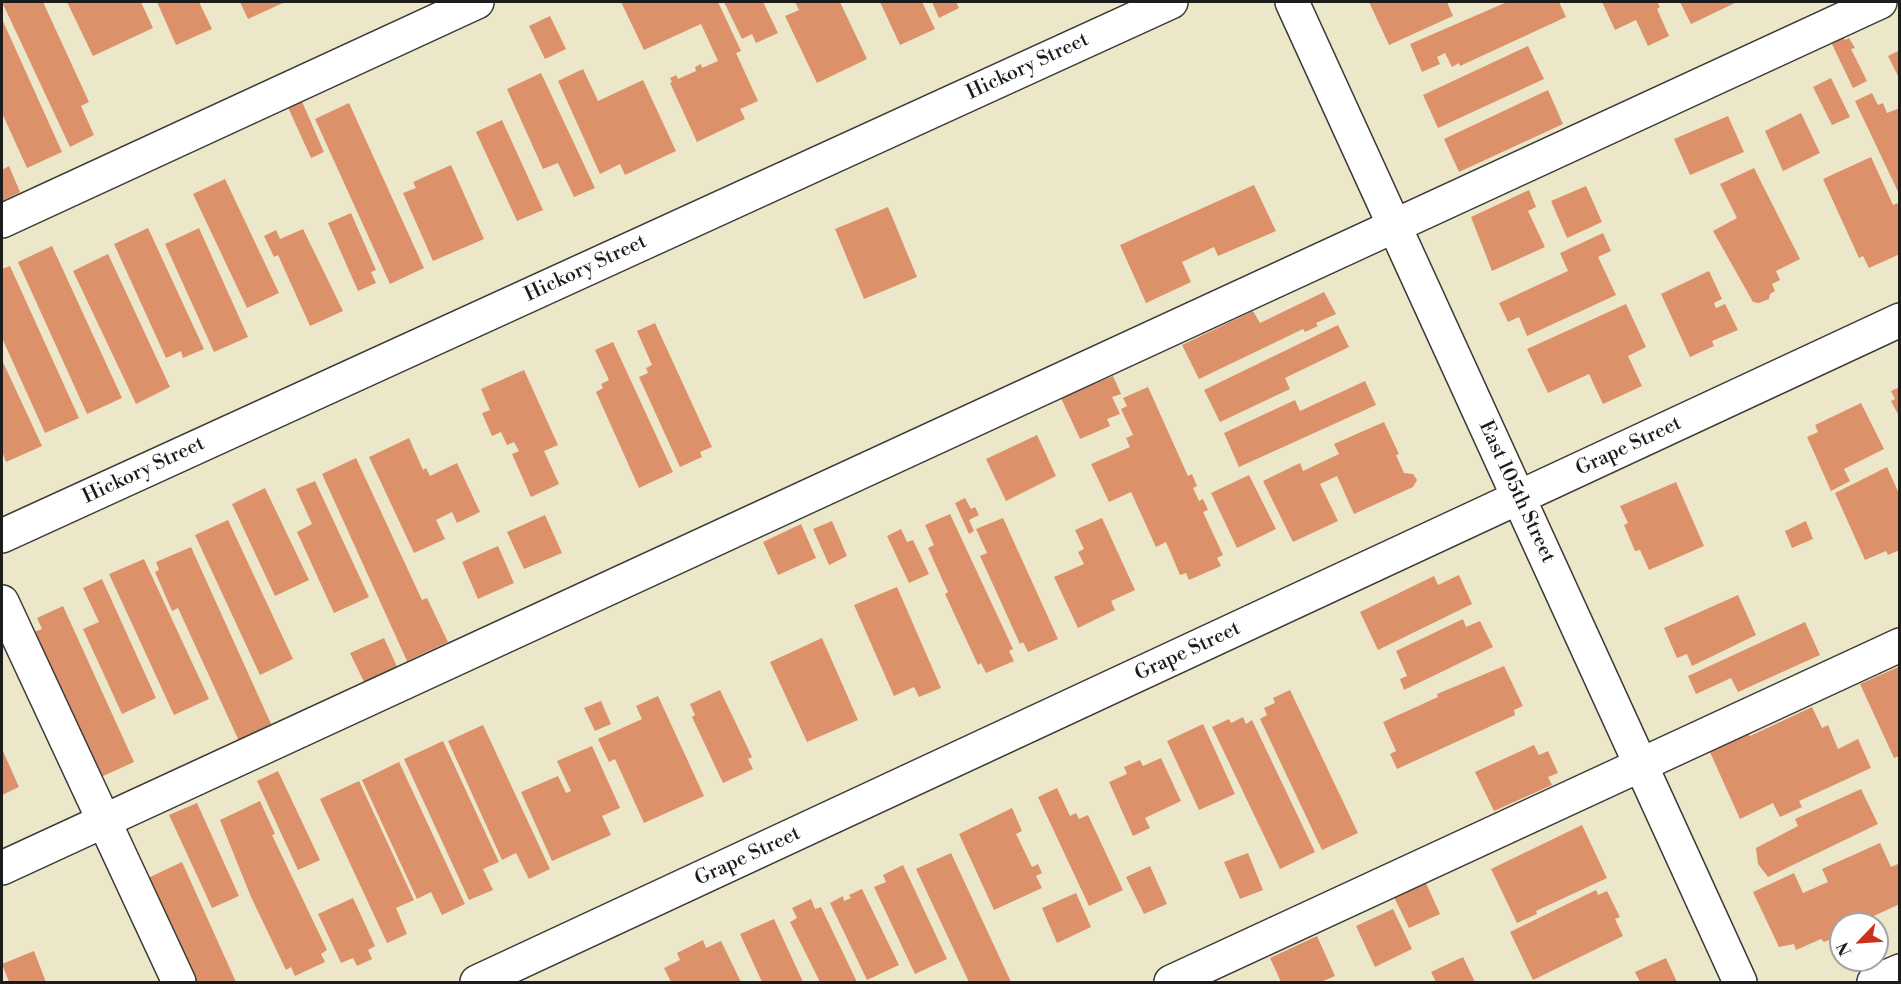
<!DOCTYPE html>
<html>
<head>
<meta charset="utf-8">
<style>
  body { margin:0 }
  #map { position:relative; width:1901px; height:984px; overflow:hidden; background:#ede7ca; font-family:"Libre Bodoni",serif }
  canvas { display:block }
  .frame { position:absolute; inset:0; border:3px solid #1c1c1c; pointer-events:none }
  .north { position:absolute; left:1829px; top:912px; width:60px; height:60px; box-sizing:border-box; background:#fff; border:2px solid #a4a4a4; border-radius:50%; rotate:245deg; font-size:16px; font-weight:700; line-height:24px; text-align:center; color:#1c1c1c }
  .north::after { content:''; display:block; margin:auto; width:21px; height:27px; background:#c8321e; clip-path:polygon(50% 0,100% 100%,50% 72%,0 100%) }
</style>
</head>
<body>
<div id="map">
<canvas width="1901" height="984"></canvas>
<div class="frame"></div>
<div class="north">N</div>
</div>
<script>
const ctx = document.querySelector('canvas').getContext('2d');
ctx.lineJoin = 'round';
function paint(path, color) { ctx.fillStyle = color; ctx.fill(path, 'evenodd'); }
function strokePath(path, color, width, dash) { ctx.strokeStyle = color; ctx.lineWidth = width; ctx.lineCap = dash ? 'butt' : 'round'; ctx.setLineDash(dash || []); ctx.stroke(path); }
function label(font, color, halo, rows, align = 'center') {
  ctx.font = font + ' "Libre Bodoni",serif'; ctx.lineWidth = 5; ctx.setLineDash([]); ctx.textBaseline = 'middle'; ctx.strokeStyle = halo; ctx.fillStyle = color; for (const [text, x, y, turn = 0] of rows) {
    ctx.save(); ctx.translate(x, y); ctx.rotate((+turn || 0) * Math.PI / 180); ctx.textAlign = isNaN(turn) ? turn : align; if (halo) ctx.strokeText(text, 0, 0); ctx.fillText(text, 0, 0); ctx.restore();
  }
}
const building = new Path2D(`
  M2 2H43L89 102 81 106 94 135 70 147Z
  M67 2H141L153 28 93 56Z
  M157 2H199L212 29 176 45Z
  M240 2H285L248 19Z
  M621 2H718L741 51 736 53 758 101 740 109 745 119 697 142 670 83 672 82 670 78 676 75 678 79 696 71 695 67 701 64 702 68 718 61 701 24 644 50Z
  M724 2H763L778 33 756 43 752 34 742 39Z
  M795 2H840L867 59 817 83 785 16 799 10Z
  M880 2H922L935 29 900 45Z
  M932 2H956L959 8 939 18Z
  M1369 2H1447L1453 16 1389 45Z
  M1507 2H1559L1566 17 1460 66 1459 63 1452 67 1445 53 1437 57 1440 64 1422 72 1410 44Z
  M1602 2H1657L1660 7 1657 9 1669 36 1648 46 1636 20 1615 30Z
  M1680 2H1737L1691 24Z
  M550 16 566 49 545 59 529 26Z
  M2 19 62 152 27 168 2 113Z
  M1842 34 1845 40 1849 38 1855 48 1851 49 1867 81 1853 88 1830 40Z
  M1528 46 1544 79 1438 128 1423 95Z
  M1900 50V80L1888 56Z
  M583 69 598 101 643 80 676 151 625 175 620 164 600 174 558 81Z
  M541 73 595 188 574 197 558 163 543 169 507 89Z
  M1831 78 1850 117 1832 125 1813 87Z
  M1548 90 1563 124 1459 172 1444 139Z
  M1872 93 1878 105 1883 103 1887 113 1900 108V196L1855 101Z
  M300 97 324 152 311 158 286 103Z
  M349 103 424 268 390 284 315 119Z
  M1801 113 1820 153 1783 171 1765 131Z
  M1728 116 1744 152 1690 175 1674 139Z
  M502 120 543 210 517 221 476 132Z
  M1871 157 1893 205 1897 203 1900 209V254L1869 268 1863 256 1859 258 1823 179Z
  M451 165 484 239 433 261 403 193 416 188 413 182Z
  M9 166 20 192 2 201V170Z
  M1754 168 1800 259 1776 271 1780 280 1772 284 1775 291 1770 294 1769 299 1759 303 1753 302 1713 231 1737 218 1720 184Z
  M225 179 279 293 247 308 193 194Z
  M1254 185 1276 231 1218 256 1214 247 1182 262 1191 282 1146 303 1120 245Z
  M1586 186 1602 222 1567 238 1551 201Z
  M1529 190 1536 207 1528 211 1545 247 1492 271 1471 217Z
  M888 207 917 277 864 299 835 229Z
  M351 213 376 270 371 272 376 283 358 291 328 223Z
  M148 228 204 349 183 358 181 351 166 358 114 244Z
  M199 228 248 337 214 352 165 244Z
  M303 229 343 311 310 326 278 255 274 257 264 236 276 230 280 239Z
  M1603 233 1611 251 1598 257 1616 295 1527 336 1519 317 1508 322 1499 303 1568 271 1560 253Z
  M52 246 122 398 87 414 18 262Z
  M108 254 170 387 136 404 73 271Z
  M10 266 79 418 45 433 2 338V269Z
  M1709 271 1722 299 1714 303 1716 308 1725 304 1738 330 1712 341 1714 346 1690 357 1661 294Z
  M1324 292 1336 314 1316 323 1318 326 1305 332 1303 329 1199 379 1182 345 1253 311 1260 323Z
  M1626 304 1646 347 1628 356 1642 386 1603 404 1589 374 1548 393 1527 349Z
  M655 323 712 447 700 452 702 457 680 467 639 377 648 373 646 368 652 365 637 331Z
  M1338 325 1349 347 1285 378 1290 389 1220 422 1204 390Z
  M613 342 673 472 639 488 596 392 603 388 601 384 609 380 595 350Z
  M2 360 42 446 6 462 2 451Z
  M524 370 558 445 544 451 559 484 531 497 512 454 519 451 514 442 507 445 501 432 492 436 482 413 490 410 481 389Z
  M1113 376 1121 394 1112 397 1120 414 1107 419 1110 426 1080 439 1061 398Z
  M1365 381 1376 405 1239 467 1224 433 1295 400 1300 411Z
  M1148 387 1188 476 1192 474 1197 486 1193 488 1199 501 1203 499 1208 510 1203 512 1223 555 1217 558 1221 566 1189 580 1186 573 1180 575 1166 542 1156 547 1131 492 1109 502 1091 464 1130 447 1126 438 1133 435 1121 409 1127 406 1123 398Z
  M1900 387V418L1891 401 1895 399 1891 391Z
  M1861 403 1884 449 1844 469 1850 481 1831 491 1807 437 1818 432 1815 425Z
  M1384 422 1399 454 1396 455 1404 473 1413 474 1417 480 1413 487 1354 514 1337 476 1320 484 1338 521 1293 542 1263 481 1300 463 1303 471 1339 454 1334 444Z
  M1037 435 1056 476 1006 501 986 459Z
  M409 438 423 470 426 468 430 476 457 463 480 512 457 523 452 512 436 520 445 539 414 553 369 457Z
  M356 458 422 600 427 598 448 642 407 661 322 474Z
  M1887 467 1900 496V550L1888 555 1886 551 1865 560 1835 493Z
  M1249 475 1276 529 1237 548 1211 493Z
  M315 481 369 597 334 613 297 532 312 524 296 489Z
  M1676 482 1704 546 1649 570 1640 550 1635 551 1624 525 1628 523 1620 506Z
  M265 488 309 580 275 596 232 504Z
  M965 498 971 509 975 507 979 515 969 520 974 531 969 534 955 503Z
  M950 514 1013 649 1009 651 1014 661 986 673 981 663 978 665 945 594 948 592 928 548 934 545 925 525Z
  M545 515 562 553 524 569 507 532Z
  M1003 518 1058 639 1028 652 1023 642 1020 644 980 556 987 553 976 529Z
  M1102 518 1135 590 1111 601 1115 610 1078 628 1054 577 1084 564 1078 552 1084 549 1075 530Z
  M228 520 293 659 260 675 195 535Z
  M832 521 847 556 829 565 813 529Z
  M1806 521 1813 539 1792 548 1785 531Z
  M801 524 816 558 778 575 763 542Z
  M901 529 907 542 913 540 929 574 909 583 887 536Z
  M498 546 514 583 478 599 462 562Z
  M191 547 272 726 239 741 178 608 172 611 155 572 159 570 156 562Z
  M144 559 209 699 174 715 109 574Z
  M1459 575 1472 604 1378 650 1360 612 1434 576 1438 585Z
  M102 579 156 698 122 714 83 629 99 622 83 588Z
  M897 587 941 688 919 697 914 687 894 696 854 605Z
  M1738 595 1756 635 1692 666 1687 654 1677 658 1664 628Z
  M63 606 134 762 101 777 34 632 42 629 37 618Z
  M1463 619 1466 627 1480 621 1493 647 1404 690 1400 679 1407 676 1396 651Z
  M1805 622 1820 655 1738 692 1731 678 1696 694 1688 676Z
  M384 638 400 673 367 688 350 653Z
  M822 638 858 720 807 742 770 662Z
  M1504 666 1523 706 1514 710 1515 715 1397 769 1390 754 1396 751 1383 722 1438 697 1437 694Z
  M1898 667 1900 756 1894 758 1860 684Z
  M720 690 752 757 748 759 753 769 723 783 692 717 695 715 690 704Z
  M1290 690 1358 833 1322 850 1260 719 1267 715 1264 708 1275 703 1273 698Z
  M658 696 704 796 644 823 615 759 609 762 598 739 642 719 636 706Z
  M601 701 611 724 595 731 584 708Z
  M1812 707 1822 728 1828 725 1838 749 1858 739 1871 768 1799 801 1802 807 1780 817 1773 803 1740 819 1709 750 1748 733 1750 736Z
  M1243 717 1246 724 1252 720 1315 852 1280 869 1212 727 1229 719 1231 723Z
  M1203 724 1235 794 1199 810 1167 741Z
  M483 725 550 869 529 879 516 853 502 860 448 741Z
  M443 741 499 862 483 869 493 890 469 900 404 759Z
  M1534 745 1539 755 1548 751 1558 773 1548 777 1552 785 1494 811 1475 772Z
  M592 746 620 808 602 816 611 835 552 861 521 792 558 776 566 793 571 791 557 761Z
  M2 749 19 787 2 795Z
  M1161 758 1181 801 1145 818 1150 828 1133 836 1109 782 1127 774 1124 767 1140 760 1143 766Z
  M399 762 465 904 442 915 431 892 417 899 362 780Z
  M278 771 320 860 298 870 257 781Z
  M359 781 414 900 396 908 407 934 387 943 320 799Z
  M1057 788 1070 816 1076 813 1079 819 1088 815 1123 890 1089 906 1038 797Z
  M1861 789 1878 824 1768 877 1758 864 1756 848 1798 826 1795 819Z
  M260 801 275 834 272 835 327 950 321 954 325 962 295 976 291 967 286 970 251 897 220 820Z
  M197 803 239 896 212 908 169 815Z
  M1012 808 1022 831 1016 834 1032 867 1038 864 1042 873 1036 876 1042 888 994 910 959 834Z
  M1582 825 1607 878 1536 911 1537 914 1517 923 1491 869Z
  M1880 843 1891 867 1900 863V904L1856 924H1841V931L1836 937 1824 942 1821 939 1796 950 1794 944 1779 947 1753 892 1794 873 1803 893 1828 882 1822 869Z
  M951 853 1011 982H969L916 869Z
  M1248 853 1263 890 1240 899 1224 862Z
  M182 862 236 982H187L146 879Z
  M903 865 947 959 915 974 874 887 886 882 883 875Z
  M1150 866 1167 904 1144 914 1126 877Z
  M1424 879 1440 914 1409 928 1392 893Z
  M862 889 899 965 867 980 830 903 843 896 844 901 851 898 849 895Z
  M1596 890 1598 895 1607 891 1620 917 1615 919 1623 936 1533 980 1510 932Z
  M1076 893 1091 927 1057 943 1042 908Z
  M353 898 375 946 368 950 372 959 357 966 353 958 341 963 318 914Z
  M811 899 815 909 821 907 857 982H820L790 922 797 918 792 908Z
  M1393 909 1412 949 1375 967 1356 926Z
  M774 919 803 982H762L740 934Z
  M1317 936 1335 976 1321 982H1281L1270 958Z
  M703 940 706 948 721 941 741 982H671L664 968 680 960 677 953Z
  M34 951 46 982H9L2 964Z
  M1463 957 1475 982H1436L1431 972Z
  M1666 958 1677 982H1640L1635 972Z`);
const minor = new Path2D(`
  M1292 2 1740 982
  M2 221 477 2
  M2 536 1171 2
  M2 602 179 982
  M2 868 1880 2
  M477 982 1900 320
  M1171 982 1900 645
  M1874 982 1900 971`);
const streetNames = [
  ["Hickory Street",1028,67,-25],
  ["Hickory Street",586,269,-25],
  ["Grape Street",1629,447,-25],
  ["Hickory Street",144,471,-25],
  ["East 105th Street",1516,492,65],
  ["Grape Street",1188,652,-25],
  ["Grape Street",748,857,-25]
];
paint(building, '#dd916b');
strokePath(minor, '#3b3a36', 36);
strokePath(minor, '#fff', 33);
label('20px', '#1c1c1c', '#fff', streetNames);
</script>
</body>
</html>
